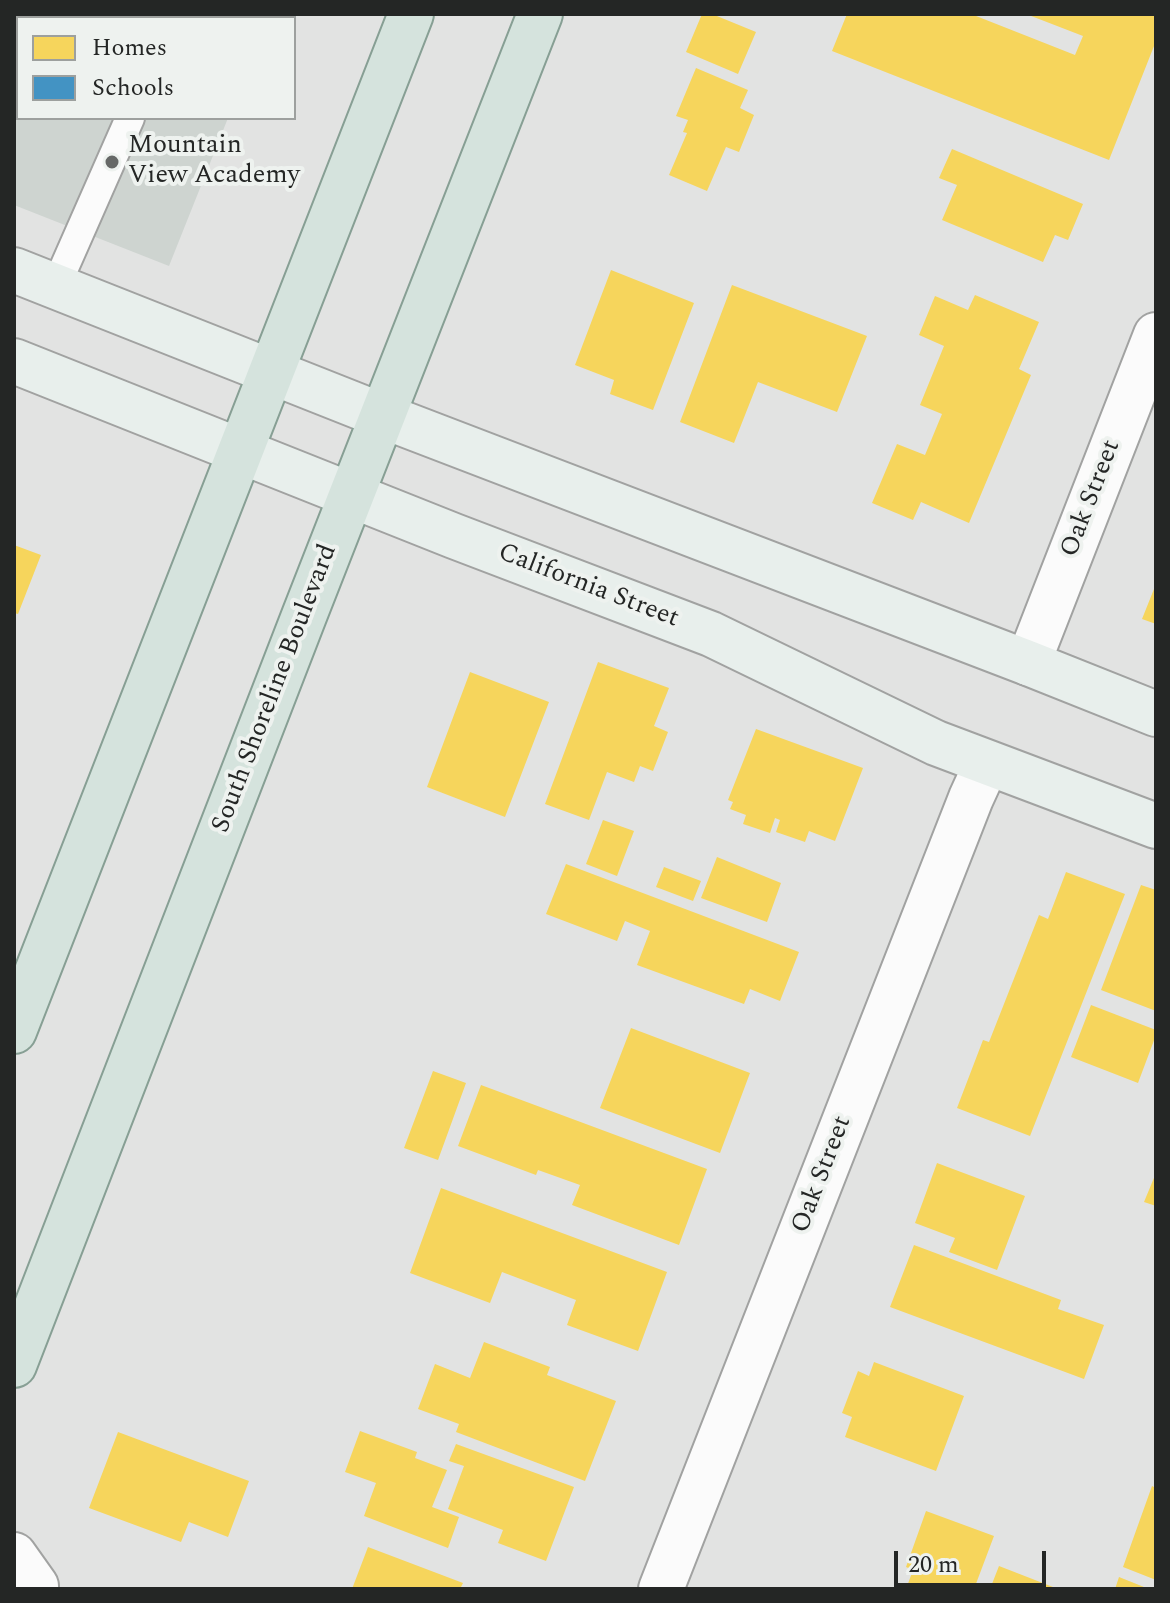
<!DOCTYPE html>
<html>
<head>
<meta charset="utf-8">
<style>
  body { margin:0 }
  #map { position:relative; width:1170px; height:1603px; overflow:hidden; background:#e2e3e2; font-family:Spectral,serif }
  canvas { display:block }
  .frame { position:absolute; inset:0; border:16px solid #242625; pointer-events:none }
  .legend { position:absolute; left:16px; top:16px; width:280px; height:104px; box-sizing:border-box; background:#eef2ef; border:2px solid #9da09e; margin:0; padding:10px 14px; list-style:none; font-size:24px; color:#242625 }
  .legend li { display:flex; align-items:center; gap:16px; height:40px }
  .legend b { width:40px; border:2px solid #9da09e }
  .scale { position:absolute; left:894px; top:1551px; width:152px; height:36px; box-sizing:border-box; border:4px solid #242625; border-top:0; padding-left:10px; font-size:24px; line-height:28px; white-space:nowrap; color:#242625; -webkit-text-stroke:6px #eef2ef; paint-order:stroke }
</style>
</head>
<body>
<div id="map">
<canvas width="1170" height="1603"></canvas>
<div class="frame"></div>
<ul class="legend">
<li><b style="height:22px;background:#f6d55c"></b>Homes</li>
<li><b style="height:22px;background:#4393c3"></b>Schools</li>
</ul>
<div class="scale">20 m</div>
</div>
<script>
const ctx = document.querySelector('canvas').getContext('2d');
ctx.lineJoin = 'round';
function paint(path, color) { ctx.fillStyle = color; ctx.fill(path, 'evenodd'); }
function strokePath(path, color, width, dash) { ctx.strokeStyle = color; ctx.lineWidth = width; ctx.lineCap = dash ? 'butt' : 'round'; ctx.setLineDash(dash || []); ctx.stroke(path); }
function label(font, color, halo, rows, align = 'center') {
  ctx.font = font + ' Spectral,serif'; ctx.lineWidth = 8; ctx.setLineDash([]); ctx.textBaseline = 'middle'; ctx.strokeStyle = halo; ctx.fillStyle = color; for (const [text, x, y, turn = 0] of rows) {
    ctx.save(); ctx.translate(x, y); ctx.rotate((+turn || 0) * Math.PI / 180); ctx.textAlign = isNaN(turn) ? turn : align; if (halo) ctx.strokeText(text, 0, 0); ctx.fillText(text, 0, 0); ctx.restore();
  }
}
const built = new Path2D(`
  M14 14H269L267 18H18V118H228L169 266 14 205Z`);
const homes = new Path2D(`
  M702 14H712L756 32 738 74 686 52Z
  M847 14H971L1075 55 1083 36 1026 14H1156V41L1109 160 832 51Z
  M696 68 748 90 740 108 754 115 739 152 726 147 707 191 669 175 687 133 683 132 688 120 676 116Z
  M952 149 1083 204 1068 240 1055 235 1043 262 942 220 957 185 939 178Z
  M611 270 694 303 653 410 610 394 614 380 575 365Z
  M732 285 867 336 837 412 758 382 734 443 680 422Z
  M975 295 1039 322 1019 369 1031 375 969 523 921 502 913 520 872 503 897 444 925 455 942 414 920 405 944 346 919 335 935 296 968 310Z
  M14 545 41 555 18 614 14 613Z
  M1156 584V624L1142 619Z
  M598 662 669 688 654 726 668 732 653 771 640 766 634 782 607 772 589 820 545 804Z
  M470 672 549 702 505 817 427 787Z
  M756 729 863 768 835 841 809 831 805 842 776 832 780 820 775 818 770 833 743 824 746 815 730 809 733 802 728 800Z
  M603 820 634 831 617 876 586 864Z
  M717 857 781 883 767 922 701 898Z
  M566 864 799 952 780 1001 750 989 744 1004 637 965 650 931 625 921 617 941 546 914Z
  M664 867 701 881 693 901 656 887Z
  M1066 872 1125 894 1030 1136 957 1108 983 1040 989 1042 1039 915 1048 919Z
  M1141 885 1156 890V1011L1101 990Z
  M1091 1005 1156 1030V1035L1138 1083 1071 1057Z
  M631 1028 750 1073 720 1153 600 1108Z
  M433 1071 466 1083 438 1160 404 1148Z
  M481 1085 707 1169 679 1245 572 1205 580 1185 538 1170 536 1175 458 1146Z
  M937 1163 1025 1196 997 1270 949 1252 955 1238 915 1223Z
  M1156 1173V1206L1144 1202Z
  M441 1188 667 1272 638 1351 567 1325 576 1300 502 1272 490 1303 410 1273Z
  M914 1245 1061 1300 1058 1309 1104 1325 1084 1379 890 1307Z
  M484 1342 550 1367 547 1375 616 1401 585 1481 456 1432 459 1424 418 1409 435 1364 470 1378Z
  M874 1362 964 1396 936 1471 845 1437 852 1417 842 1413 858 1371 869 1376Z
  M360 1431 417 1452 415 1458 447 1470 432 1507 459 1517 448 1548 364 1516 376 1483 345 1472Z
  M118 1432 249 1481 228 1537 189 1522 181 1542 89 1508Z
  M456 1444 574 1487 546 1561 498 1543 503 1530 448 1509 464 1466 449 1461Z
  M1152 1486 1156 1488V1580L1123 1567Z
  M926 1511 994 1536 974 1589H906L913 1570 906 1567Z
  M368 1547 463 1583 460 1589H352Z
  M999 1566 1053 1587 1052 1589H990Z
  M1119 1577 1149 1589H1115Z`);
const schools = new Path2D(`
  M14 14H139L137 18H18V41L14 40Z`);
const service = new Path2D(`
  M56 286 130 118`);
const minor = new Path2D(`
  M1028 663 1156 335
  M14 1555 36 1586
  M661 1589 971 798 987 763`);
const secondary = new Path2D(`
  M14 270 383 416 1028 663 1156 714
  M14 361 454 536 711 634 936 743 1156 826`);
const primary = new Path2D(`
  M14 1031 411 14
  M14 1365 304 616 540 14`);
const markers = [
  [112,162,8,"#666867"]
];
const poiNames = [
  ["Mountain",128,147],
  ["View Academy",128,177]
];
const streetNames = [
  ["Oak Street",1092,499,-69],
  ["California Street",588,587,21],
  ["South Shoreline Boulevard",276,689,-69],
  ["Oak Street",823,1175,-69]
];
paint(built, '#ced4d0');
paint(homes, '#f6d55c');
paint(schools, '#4393c3');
strokePath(service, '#a1a2a1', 32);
strokePath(minor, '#a1a2a1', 48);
strokePath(secondary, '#a1a2a1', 48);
strokePath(primary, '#879f94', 48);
strokePath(service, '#fbfbfb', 28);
strokePath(minor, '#fbfbfb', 44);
strokePath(secondary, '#e8efec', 44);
strokePath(primary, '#d5e3dd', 44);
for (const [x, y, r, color] of markers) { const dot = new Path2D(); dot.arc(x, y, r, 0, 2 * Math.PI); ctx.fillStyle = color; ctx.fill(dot); strokePath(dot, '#eef2ef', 3); }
label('26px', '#242625', '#eef2ef', poiNames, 'left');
label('26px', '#242625', '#eef2ef', streetNames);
</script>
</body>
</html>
